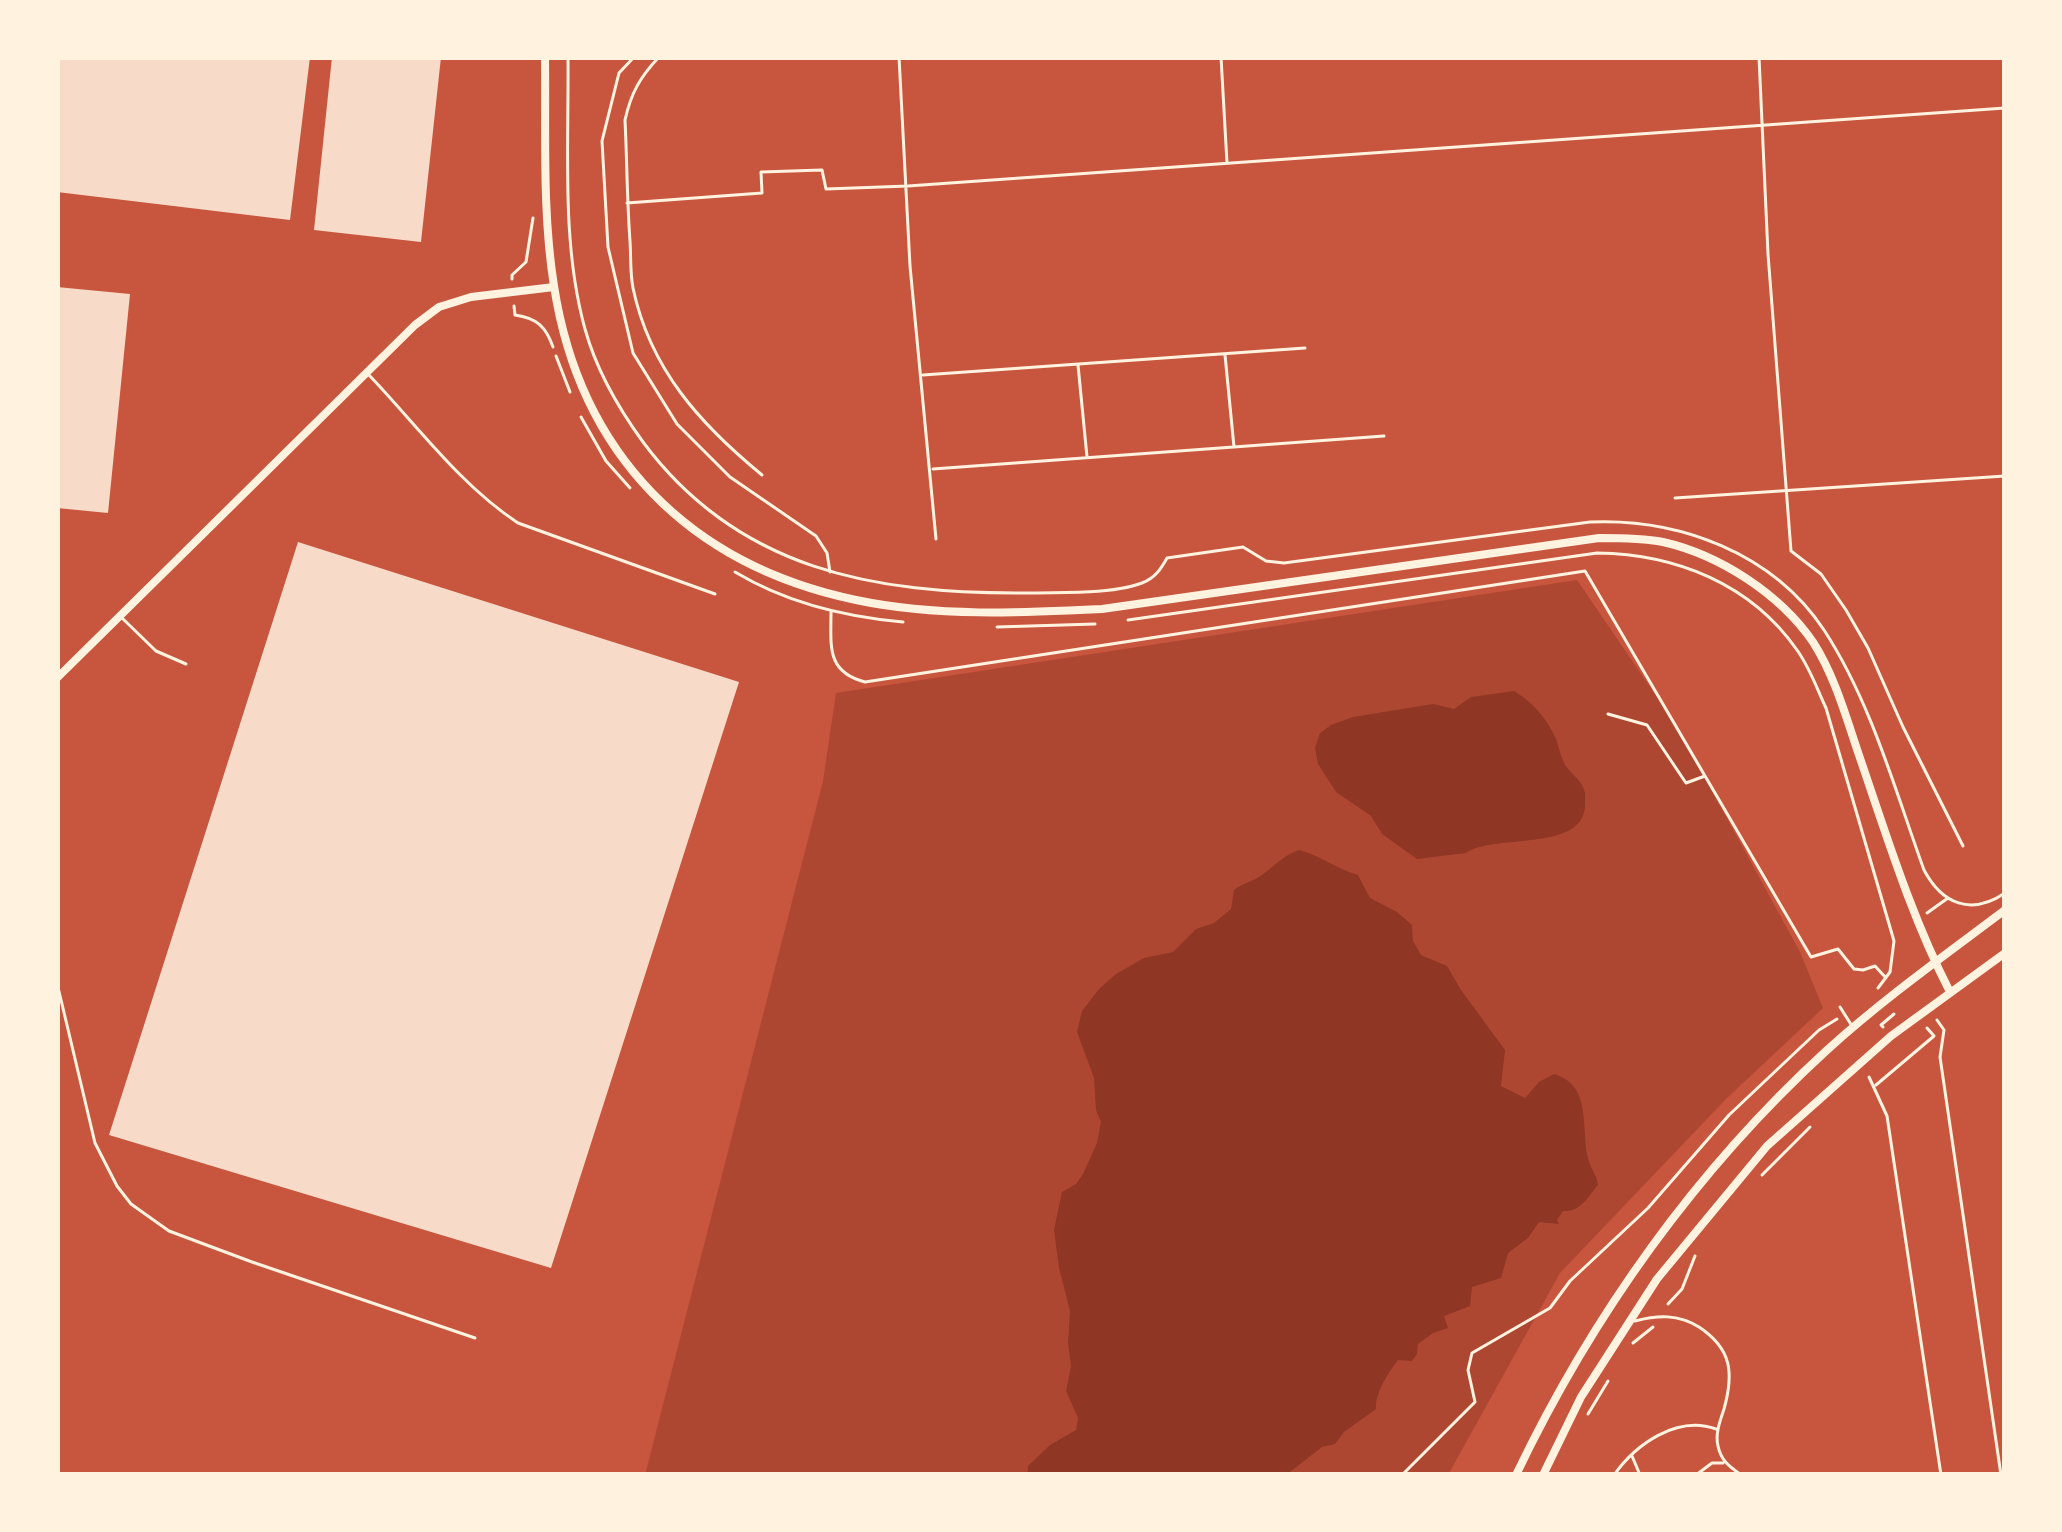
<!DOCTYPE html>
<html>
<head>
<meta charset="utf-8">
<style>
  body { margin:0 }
  #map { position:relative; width:2062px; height:1532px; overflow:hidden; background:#c8553d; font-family:"Noto Serif",serif }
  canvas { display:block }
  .frame { position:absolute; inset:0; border:60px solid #fff3e0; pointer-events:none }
</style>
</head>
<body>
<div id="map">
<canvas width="2062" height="1532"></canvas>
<div class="frame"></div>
</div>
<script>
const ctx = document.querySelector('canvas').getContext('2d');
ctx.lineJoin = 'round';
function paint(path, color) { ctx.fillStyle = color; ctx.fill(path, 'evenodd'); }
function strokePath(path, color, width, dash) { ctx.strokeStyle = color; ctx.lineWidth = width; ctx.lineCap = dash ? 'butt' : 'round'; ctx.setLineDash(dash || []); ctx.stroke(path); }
const green = new Path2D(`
  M1577 580 1676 725 1800 952 1823 1008 1726 1099 1560 1273 1448 1475H645L823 781 836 693Z`);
const water = new Path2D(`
  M1514 691C1533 702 1547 719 1556 739 1559 748 1561 757 1565 765 1570 772 1580 780 1583 787 1586 792 1585 799 1585 805 1584 853 1494 833 1466 853L1417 859 1382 834 1371 816 1336 792 1318 764 1315 748 1320 733 1331 725 1353 717 1433 704 1454 709 1471 697Z
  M1299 850C1319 855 1337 869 1358 875L1370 898 1397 912 1412 925 1413 941 1421 955 1447 966 1461 990 1505 1050 1501 1086 1525 1098 1539 1082 1554 1074C1592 1085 1581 1128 1588 1158 1590 1168 1597 1175 1598 1185 1587 1197 1582 1212 1563 1211L1557 1220 1559 1224 1539 1222 1528 1238 1508 1253 1501 1278 1472 1287 1470 1306 1444 1316 1448 1328 1433 1333 1418 1344 1417 1354 1412 1361 1398 1360C1388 1373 1375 1393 1376 1409L1344 1432 1335 1444 1322 1447 1286 1475H1027L1028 1466 1050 1445 1076 1430 1078 1418 1066 1391 1071 1366 1068 1342 1070 1311 1059 1268 1054 1230 1062 1192 1076 1184 1083 1174 1097 1143 1101 1122 1096 1110 1094 1078 1077 1032 1082 1011 1099 989 1116 974 1144 958 1173 952 1196 929 1214 923 1231 909 1234 890C1243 883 1254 881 1262 875 1276 865 1282 856 1299 850Z`);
const building = new Path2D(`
  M57 57H310L290 220 57 192Z
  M332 57H441L421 242 314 230Z
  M57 287 130 294 108 513 57 508Z
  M298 542 739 682 551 1268 109 1135Z`);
const path = new Path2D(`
  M568 57C569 146 561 243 585 329 596 369 619 409 643 442 738 570 874 594 1025 593 1056 593 1114 594 1142 583 1155 578 1161 569 1167 558L1243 547 1266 561 1284 563 1590 522C1679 518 1773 553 1824 630 1871 702 1895 790 1924 870 1942 904 1971 916 2005 893
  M634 57 619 73 602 141 608 247 633 353 677 424 730 477 816 536 827 553 830 572
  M512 279V275L526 262 533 218
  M514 306 515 315C537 318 546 327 553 347
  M556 356 570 392
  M581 417 606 461 630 488
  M735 572C785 602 846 617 903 622
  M831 612C831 646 826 672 865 682L1585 571 1811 957 1838 949 1854 969 1863 970 1875 966 1886 978
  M1128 620 1597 553C1676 554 1751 584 1797 650 1810 668 1817 689 1826 708L1894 941 1890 972 1878 988
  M997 627 1095 624
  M1608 714 1647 725 1686 783 1705 776
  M1927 913 1948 898
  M1937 1020 1944 1030 1940 1057 2001 1475
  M1883 1027 1881 1025 1894 1014
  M1869 1077 1887 1116 1941 1475
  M1876 1085 1934 1036 1927 1028
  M1762 1175 1810 1127
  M1668 1304 1682 1289 1695 1256
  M1633 1343 1653 1327
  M1588 1414 1608 1381
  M1402 1475 1475 1402 1468 1370 1472 1353 1550 1308 1570 1281 1648 1208 1729 1115 1819 1030 1837 1019`);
const service = new Path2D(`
  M659 57C640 77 631 93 625 120 627 160 627 201 630 241 631 256 630 273 633 288 650 369 700 424 762 475
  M899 57 910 266 936 539
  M1221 57 1227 163
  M1759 57 1768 254 1791 551 1821 574 1846 610 1868 648 1903 727 1963 846
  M627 203 762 193 761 172 822 170 826 189 908 186 2005 108
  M1225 355 1234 447
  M1078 365 1087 457
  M368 374C416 424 460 485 518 523L715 594
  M923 375 1305 348
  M933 469 1384 436
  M1675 498 2005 476
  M122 618 156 651 186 664
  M57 983 95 1143 117 1186 131 1204 169 1231 252 1262 475 1338
  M1840 1007 1852 1026
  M1635 1321C1658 1315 1678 1314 1699 1327 1732 1349 1734 1373 1724 1409 1720 1421 1715 1434 1718 1446 1721 1461 1730 1467 1741 1475
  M1632 1456 1640 1475
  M1614 1475C1636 1444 1677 1415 1716 1429
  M1696 1475 1712 1463H1723`);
const minor = new Path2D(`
  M545 57C546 133 542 211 554 286 580 454 689 565 856 600 937 617 1021 613 1102 609L1599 538C1620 538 1642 538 1663 542 1720 555 1780 594 1813 642 1836 678 1847 721 1861 761 1888 840 1912 918 1950 992
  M57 678 415 325 439 307 471 297 554 287
  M1516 1475C1592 1316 1696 1170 1826 1051 1882 1000 1945 955 2005 910
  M1543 1475 1581 1397 1657 1279 1767 1146 1891 1036 2005 953`);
paint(green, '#ae4732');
paint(water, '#8f3625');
paint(building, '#f7dbc8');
strokePath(path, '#fff3e0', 3);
strokePath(service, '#fff3e0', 3);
strokePath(minor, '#fff3e0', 8);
</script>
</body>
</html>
